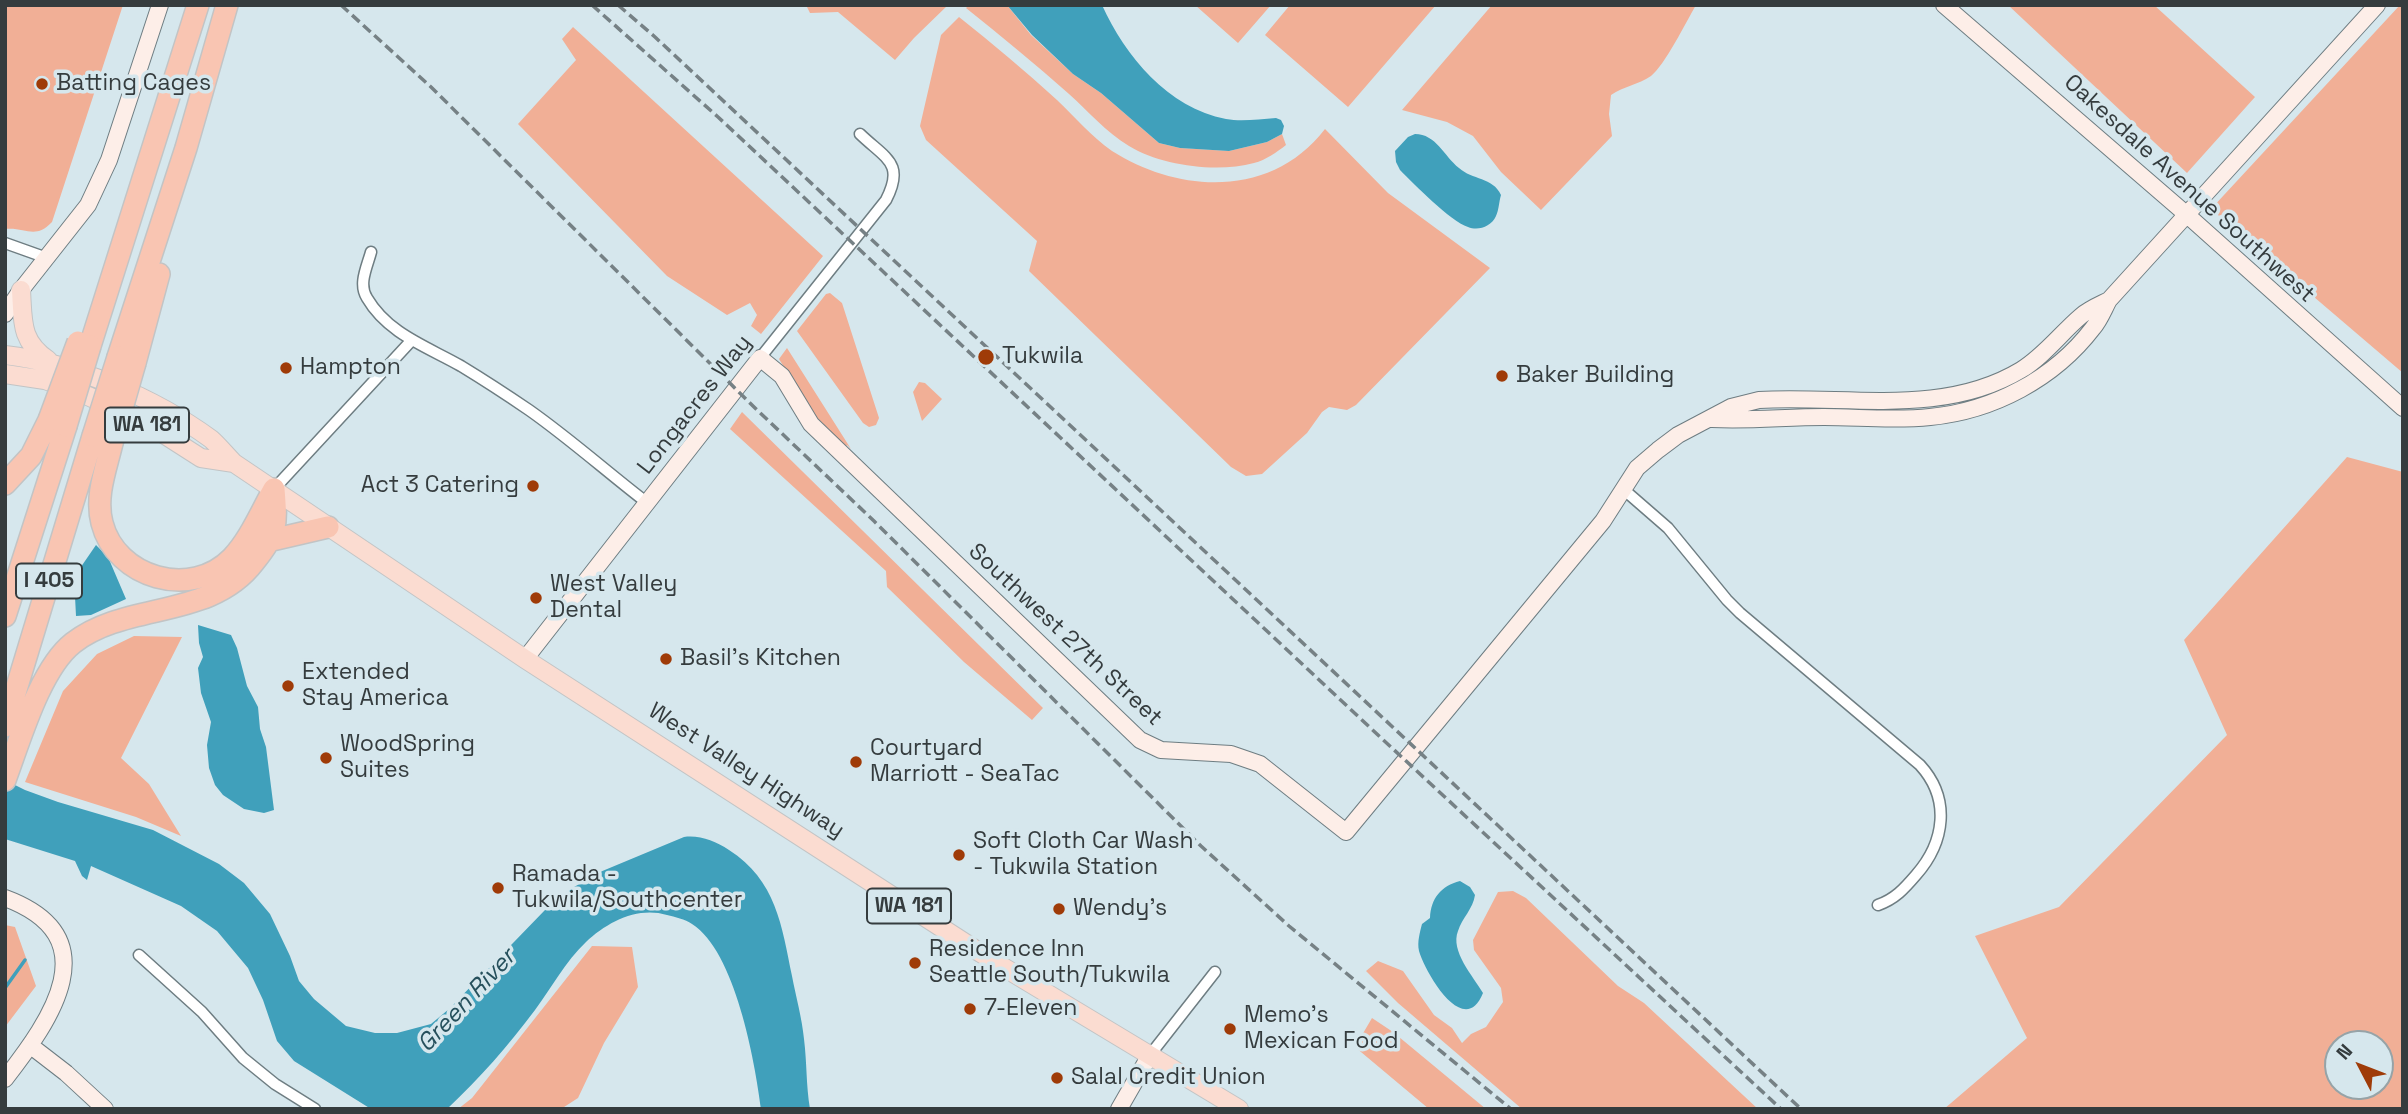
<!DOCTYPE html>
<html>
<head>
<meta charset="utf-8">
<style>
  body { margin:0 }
  #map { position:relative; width:2408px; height:1114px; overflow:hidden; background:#d6e7ed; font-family:"Space Grotesk",sans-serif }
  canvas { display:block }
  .frame { position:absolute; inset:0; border:7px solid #353c3e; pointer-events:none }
  .north { position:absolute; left:2324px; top:1030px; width:70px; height:70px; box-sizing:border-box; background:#d6e7ed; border:2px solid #96a3a7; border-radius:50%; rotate:312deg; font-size:19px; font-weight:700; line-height:28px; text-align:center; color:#353c3e }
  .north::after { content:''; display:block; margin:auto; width:24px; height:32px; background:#9f3b08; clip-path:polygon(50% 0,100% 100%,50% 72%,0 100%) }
</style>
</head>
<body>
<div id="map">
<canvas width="2408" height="1114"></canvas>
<div class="frame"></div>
<div class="north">N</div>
</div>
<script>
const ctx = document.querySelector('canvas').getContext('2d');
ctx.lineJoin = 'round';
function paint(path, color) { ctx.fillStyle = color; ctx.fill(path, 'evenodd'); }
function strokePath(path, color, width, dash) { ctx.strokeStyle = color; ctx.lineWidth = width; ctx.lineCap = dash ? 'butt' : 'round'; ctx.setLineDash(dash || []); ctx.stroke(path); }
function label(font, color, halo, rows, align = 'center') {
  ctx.font = font + ' "Space Grotesk",sans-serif'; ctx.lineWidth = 7; ctx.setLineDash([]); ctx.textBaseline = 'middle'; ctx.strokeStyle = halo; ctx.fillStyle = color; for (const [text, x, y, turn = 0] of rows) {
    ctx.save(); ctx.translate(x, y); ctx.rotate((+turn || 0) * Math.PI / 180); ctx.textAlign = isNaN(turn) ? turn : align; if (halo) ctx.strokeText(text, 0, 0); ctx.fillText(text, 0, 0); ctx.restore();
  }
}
const green = new Path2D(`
  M5 5H123L52 222C35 240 26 227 5 229Z
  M806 5H948L914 38 895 60 838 12 810 13Z
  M969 5H1007L1031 35 1073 74 1101 93 1159 143 1180 148 1229 151 1267 142 1282 134 1286 145C1277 152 1266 160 1254 163 1217 173 1162 166 1129 146 1106 132 1089 112 1069 94 1035 64 1001 36 966 8Z
  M1195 5H1271L1238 43Z
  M1290 5H1436L1348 107 1265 35Z
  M1492 5H1696C1686 22 1665 65 1651 76 1638 85 1624 86 1611 95L1609 114 1612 136 1541 210 1501 172 1473 136 1447 122 1402 110Z
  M2008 5H2154L2255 97 2187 173Z
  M2400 5H2403V373L2211 209Z
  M959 17C993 44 1025 71 1057 100 1075 117 1092 137 1112 151 1180 194 1272 198 1325 129L1388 193 1490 268 1356 405 1347 410 1329 407 1322 412 1307 433 1262 474 1246 476 1231 467 1029 271 1037 241 926 140 920 126 941 35Z
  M573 27 823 256 761 334 751 326 757 315 750 303 727 315 667 276 518 124 576 60 562 39Z
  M830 293 842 303 879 418 876 425 869 427 863 423 797 331 826 294Z
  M787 348 851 449 847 445 845 448 814 416 779 359Z
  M919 382 925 383 942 399 922 421 913 392Z
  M742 412 1043 708 1032 720 964 662 887 587 886 571 730 429Z
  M2347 457 2403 472V1109H1944L2027 1038 1975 936 2059 907 2227 735 2184 640ZM2338 1044H2380V1086H2338Z
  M134 636 182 637 121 758 149 784 181 836 136 817 25 782 63 691 97 654Z
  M1513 891 1526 898 1618 986 1644 1003 1758 1109H1522L1398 1003 1366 971 1378 961 1403 971 1434 1015 1452 1028 1462 1043 1471 1034 1486 1027 1503 1002 1501 988 1474 950 1473 940 1498 892Z
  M5 925 15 927 36 986 5 1027Z
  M592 946 632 947 638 987 604 1043 578 1098 561 1109H458L472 1098Z
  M1372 1018 1393 1032 1486 1109H1429L1355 1047Z`);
const water = new Path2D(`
  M1007 5H1102C1125 56 1168 108 1226 119 1242 122 1259 119 1276 118L1281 120 1284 126 1282 134 1267 142 1229 151 1180 148 1159 143 1101 93 1073 74 1032 35Z
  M1415 134C1436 134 1444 156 1459 168 1472 180 1493 177 1501 195 1499 201 1499 210 1496 216 1491 227 1478 231 1468 227 1450 221 1414 184 1400 170L1396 162 1395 151 1408 137Z
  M96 545 108 557 126 599 91 615 76 616 74 577Z
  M198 625 231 635 237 648 247 686 258 707 260 729 266 747 274 810 264 813 244 809 223 795 215 785 209 768 207 745 211 722 201 693 198 668 203 657 199 643Z
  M5 780 25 790 58 802 153 830 219 864 244 883 270 914 290 956 299 981 314 999 346 1026 375 1033H397L431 1024 449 1009 545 910 569 890 600 872 684 837C700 835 715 841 729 850 776 880 782 926 792 976 796 997 802 1018 804 1039 807 1063 806 1085 810 1109H761C755 1061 735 951 692 924 685 919 675 917 667 915 638 906 607 922 586 942 565 962 552 987 535 1010 508 1046 480 1078 447 1109H371L294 1061 277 1041 263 1000 248 968 217 931 181 906 91 866 87 880 82 876 75 861 5 839Z
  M1460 881 1470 887 1475 895C1473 909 1462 918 1458 931 1450 951 1473 976 1483 993 1464 1040 1425 972 1419 951 1417 942 1420 932 1422 924L1430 918C1431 898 1441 886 1460 881Z`);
const stream = new Path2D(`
  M5 988 25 960`);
const street = new Path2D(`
  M5 243 47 258
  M371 252C367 267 358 284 367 298 388 334 428 347 461 366 484 380 507 395 529 410 569 438 607 472 646 502
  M760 358 886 200C905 163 886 159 860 134
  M1622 488 1668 528 1727 600 1740 613 1920 765C1951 799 1945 842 1916 875 1904 889 1895 899 1878 905
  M274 489 411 341
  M139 955 202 1012 243 1058 275 1084 315 1109
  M1150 1055 1215 972`);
const secondary = new Path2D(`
  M1944 5 2186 214 2403 408
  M5 314 21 290 88 205 109 160 160 5
  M1712 419C1749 421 1786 417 1824 417 1858 417 1895 421 1930 417 1993 411 2054 379 2093 328 2100 320 2104 309 2109 300L2377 5
  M525 659 760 358 782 376 811 424 1140 740 1161 750 1231 754 1260 764 1346 832 1603 521 1637 468 1658 450 1678 435 1731 407 1759 400C1847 395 1943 417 2021 370 2044 356 2061 333 2081 316 2089 309 2099 305 2109 300
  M5 898C110 937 51 1020 5 1079
  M31 1046 66 1073 105 1109
  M1119 1109 1150 1055`);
const primary = new Path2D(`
  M21 290C23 321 20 341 48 360
  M5 355C74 363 155 398 211 439 219 446 226 455 234 463L525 659 990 959 1239 1109
  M5 374 45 380 88 396 151 426 201 458 234 463`);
const highway = new Path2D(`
  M90 346 198 5
  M118 357 186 148 227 5
  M135 363 159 274
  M112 443C106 469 95 496 102 523 116 578 191 600 232 558 250 539 261 512 274 489
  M5 484 31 456 49 420
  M272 540 328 527
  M5 616 66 426
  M5 726 93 436
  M5 780C20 740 40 669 73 643 127 601 210 620 254 562 277 533 277 526 274 489`);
const rail = new Path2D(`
  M341 5 431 87 754 407 874 521 1201 846 1289 926 1511 1109
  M592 5 718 117 1378 735 1781 1109
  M618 5 655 37 1801 1109`);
const highwayBridge = new Path2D(`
  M49 420 78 342
  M66 426 90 346
  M93 436 118 357
  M112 443 135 363`);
const markers = [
  [42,84,7,"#9f3b08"],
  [986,357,9,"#9f3b08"],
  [286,368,7,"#9f3b08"],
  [1502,376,7,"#9f3b08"],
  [533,486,7,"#9f3b08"],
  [536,598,7,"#9f3b08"],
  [666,659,7,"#9f3b08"],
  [288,686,7,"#9f3b08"],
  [326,758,7,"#9f3b08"],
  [856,762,7,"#9f3b08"],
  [959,855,7,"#9f3b08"],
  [498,888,7,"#9f3b08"],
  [1059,909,7,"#9f3b08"],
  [915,963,7,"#9f3b08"],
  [970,1009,7,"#9f3b08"],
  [1230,1029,7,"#9f3b08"],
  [1057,1078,7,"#9f3b08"]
];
const shields = [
  [147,425,84],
  [49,581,66],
  [909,906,84]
];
const shieldNames = [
  ["WA 181",147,425],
  ["I 405",49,581],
  ["WA 181",909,906]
];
const poiNames = [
  ["Batting Cages",56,84],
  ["Tukwila",1002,357],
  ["Hampton",300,368],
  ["Baker Building",1516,376],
  ["Act 3 Catering",519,486,"right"],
  ["West Valley",550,585],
  ["Dental",550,611],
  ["Basil's Kitchen",680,659],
  ["Extended",302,673],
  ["Stay America",302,699],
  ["WoodSpring",340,745],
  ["Suites",340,771],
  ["Courtyard",870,749],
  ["Marriott - SeaTac",870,775],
  ["Soft Cloth Car Wash",973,842],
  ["- Tukwila Station",973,868],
  ["Ramada -",512,875],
  ["Tukwila/Southcenter",512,901],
  ["Wendy's",1073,909],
  ["Residence Inn",929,950],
  ["Seattle South/Tukwila",929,976],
  ["7-Eleven",984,1009],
  ["Memo's",1244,1016],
  ["Mexican Food",1244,1042],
  ["Salal Credit Union",1071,1078]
];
const streetNames = [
  ["Oakesdale Avenue Southwest",2189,189,42],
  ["Longacres Way",695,405,-52],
  ["Southwest 27th Street",1065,635,43],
  ["West Valley Highway",746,771,33]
];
const waterNames = [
  ["Green River",467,1001,-47]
];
paint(green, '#f1af96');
paint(water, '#40a0bb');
strokePath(stream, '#40a0bb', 3.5);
strokePath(street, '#6e7d82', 13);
strokePath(secondary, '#6e7d82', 18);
strokePath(primary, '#c2c4c5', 20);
strokePath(highway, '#c2c4c5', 24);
strokePath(street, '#fff', 10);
strokePath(secondary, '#fdeee8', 16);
strokePath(primary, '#fbdcd1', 18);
strokePath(highway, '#f9c5b2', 21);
strokePath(rail, '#768185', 3.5, [10, 5]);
strokePath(highwayBridge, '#c2c4c5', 24, []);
strokePath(highwayBridge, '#f9c5b2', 21);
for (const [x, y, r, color] of markers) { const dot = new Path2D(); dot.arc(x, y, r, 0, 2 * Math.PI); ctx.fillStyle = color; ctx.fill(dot); strokePath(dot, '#d6e7ed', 2.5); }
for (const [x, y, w] of shields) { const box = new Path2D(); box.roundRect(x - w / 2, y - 17.5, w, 35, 5); ctx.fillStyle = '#d6e7ed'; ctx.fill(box); strokePath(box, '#353c3e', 2); }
label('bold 21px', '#353c3e', null, shieldNames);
label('23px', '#353c3e', '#d6e7ed', poiNames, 'left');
label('23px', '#353c3e', '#d6e7ed', streetNames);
label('italic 24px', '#26505c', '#d6e7ed', waterNames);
</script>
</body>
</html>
